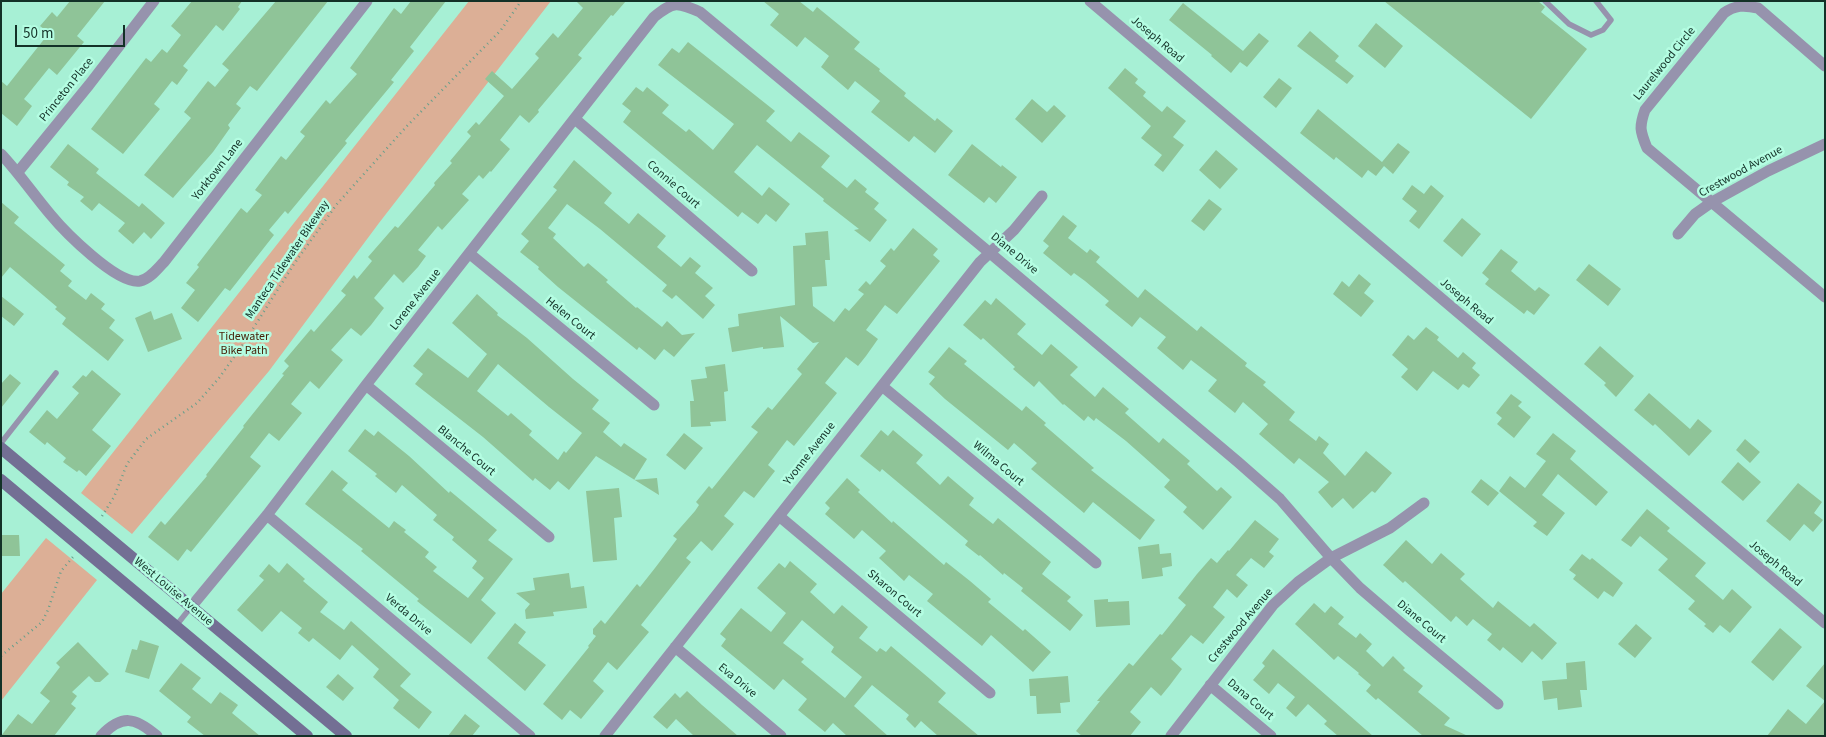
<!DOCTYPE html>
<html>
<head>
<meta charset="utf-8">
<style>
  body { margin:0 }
  #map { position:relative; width:1826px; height:737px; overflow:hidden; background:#a7f0d5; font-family:"Source Sans 3",sans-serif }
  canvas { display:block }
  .frame { position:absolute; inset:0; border:2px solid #133127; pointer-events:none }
  .scale { position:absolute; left:15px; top:25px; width:110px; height:22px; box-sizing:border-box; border:2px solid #133127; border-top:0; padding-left:6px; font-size:15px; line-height:18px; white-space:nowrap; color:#133127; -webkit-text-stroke:4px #b4fde2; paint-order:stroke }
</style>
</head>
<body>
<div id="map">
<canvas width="1826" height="737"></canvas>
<div class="frame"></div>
<div class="scale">50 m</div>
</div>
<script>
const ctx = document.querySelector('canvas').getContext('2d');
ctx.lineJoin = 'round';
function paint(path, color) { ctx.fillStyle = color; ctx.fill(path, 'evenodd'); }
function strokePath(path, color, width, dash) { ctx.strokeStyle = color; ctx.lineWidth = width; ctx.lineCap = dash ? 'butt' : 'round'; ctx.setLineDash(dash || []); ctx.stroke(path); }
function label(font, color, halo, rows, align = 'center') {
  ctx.font = font + ' "Source Sans 3",sans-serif'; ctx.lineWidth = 5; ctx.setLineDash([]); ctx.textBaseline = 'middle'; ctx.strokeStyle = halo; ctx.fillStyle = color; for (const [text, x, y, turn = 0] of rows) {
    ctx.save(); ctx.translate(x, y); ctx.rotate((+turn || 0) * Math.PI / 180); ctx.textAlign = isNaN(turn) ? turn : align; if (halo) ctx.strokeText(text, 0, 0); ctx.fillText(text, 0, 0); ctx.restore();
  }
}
const green = new Path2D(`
  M469 1H551L379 223 269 371 132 534 81 493Z
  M46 538 97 580 1 701V594Z`);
const building = new Path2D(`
  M70 1H105L77 36 84 42 57 75 49 68 24 99 32 106 17 126 1 113V81L7 86 49 33 40 26 52 12 57 17Z
  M192 1H242L238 7 240 9 223 31 216 25 183 66 188 70 177 85 172 81 154 104 160 109 123 154 91 129 146 58 151 62 162 49 167 53 181 35 171 26Z
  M276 1H328L257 91 250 86 236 104 241 108 228 125 230 128 213 152 173 198 144 175 191 118 184 112 208 81 215 87 229 70 222 64Z
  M411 1H446L410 47 414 51 391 80 394 82 345 141 347 143 288 214 285 211 269 230 274 235 230 291 225 288 198 322 181 308 195 290 186 283 199 267 197 265 241 208 247 213 262 195 255 190 281 156 286 160 305 136 300 132 326 100 330 104 357 74 350 68 394 8 401 14Z
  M576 1H626L613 16 611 15 578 55 582 58 538 110 539 112 529 123 520 115 500 140 510 149 491 172 490 171 483 179 479 175 462 194 469 200 442 230 438 226 418 250 426 256 418 267 403 283 394 274 374 298 384 308 371 325 361 336 351 328 331 350 343 360 319 389 310 381 291 404 302 413 279 441 269 433 250 457 261 466 191 552 187 549 178 561 148 537 161 521 165 525 207 476 206 475 244 427 243 426 284 375 282 374 289 366 284 361 311 329 314 332 346 295 341 291 354 275 357 279 372 261 368 257 395 226 398 228 435 185 434 183 452 163 450 161 471 136 467 132 476 122 479 125 504 96 485 79 492 71 512 89 539 58 535 54 553 33 558 38 583 8Z
  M763 1H799L813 12 817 7 860 42 854 49 880 69 879 71 906 93 904 96 935 121 937 118 953 131 935 153 914 136 909 142 871 112 880 101 855 81 848 90 821 67 829 56 805 37 797 47 770 25 779 14Z
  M1384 1H1538L1545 7 1541 12 1587 49 1531 119Z
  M1183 3 1243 51 1259 33 1269 41 1247 67 1240 62 1231 73 1211 56 1212 55 1169 20Z
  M1376 23 1403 46 1385 68 1358 46Z
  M1310 31 1339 56 1335 61 1354 76 1347 84 1297 46Z
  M688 42 775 111 766 121 791 142 799 132 830 156 821 167 847 188 855 179 867 189 865 192 879 203 874 209 887 220 870 242 854 230 859 229 823 201 824 199 757 145 734 172 762 196 769 187 790 204 776 222 766 214 758 224 742 212 738 217 623 122 631 111 622 104 636 87 643 92 647 87 669 105 662 113 686 132 689 129 713 150 734 124 658 65 672 48 679 53Z
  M1125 68 1138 79 1135 83 1146 92 1143 96 1162 112 1167 106 1186 121 1173 137 1184 145 1163 172 1154 165 1162 155 1141 138 1151 126 1108 88Z
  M1279 78 1292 88 1276 108 1263 97Z
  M1032 99 1047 112 1054 105 1066 116 1042 143 1015 119Z
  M1318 109 1382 162 1398 143 1410 152 1393 174 1384 166 1376 176 1368 170 1362 178 1336 157 1334 160 1300 133Z
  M68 144 99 169 96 173 139 207 142 203 165 223 151 239 144 232 133 244 118 231 125 223 99 203 92 211 80 201 84 197 67 185 69 182 50 167Z
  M972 144 1001 167 1002 165 1017 177 996 203 989 197 984 203 948 175Z
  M1216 150 1238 169 1220 189 1199 170Z
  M574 160 612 193 604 203 629 224 638 213 666 236 657 247 681 267 690 257 701 266 695 273 713 288 705 296 715 305 703 319 676 295 672 299 662 291 667 285 600 229 567 204 548 228 556 234 553 238 584 267 588 263 608 280 606 282 636 308 637 307 662 327 667 321 682 335 695 333 674 357 664 349 655 360 639 347 637 350 558 287 538 269 539 267 520 252 529 241 521 234 557 190 553 187Z
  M1412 185 1424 194 1431 185 1444 196 1419 229 1409 221 1417 211 1402 199Z
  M1209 199 1222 209 1204 231 1191 221Z
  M1 202 19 217 14 223 65 265 60 271 72 281 68 286 86 300 91 293 105 304 101 309 115 320 109 328 124 340 108 361 62 324 66 318 55 309 57 307 10 267 1 278Z
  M1063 215 1077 226 1068 238 1087 253 1090 249 1100 257 1096 262 1138 298 1145 289 1197 331 1201 326 1247 363 1245 366 1266 382 1263 385 1295 412 1289 420 1316 441 1319 436 1329 444 1323 453 1345 476 1366 451 1392 473 1375 493 1372 491 1353 509 1343 498 1332 508 1318 492 1329 482 1299 458 1294 464 1259 434 1268 424 1243 402 1235 413 1208 391 1217 380 1191 360 1183 370 1157 348 1166 337 1140 317 1132 327 1105 305 1109 301 1085 281 1074 273 1071 276 1043 253 1049 246 1043 241Z
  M1462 218 1481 234 1462 257 1443 241Z
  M913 228 938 249 933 255 940 261 897 314 885 305 866 330 878 339 866 356 858 366 846 357 825 383 837 393 794 446 787 440 768 465 775 471 754 498 744 491 724 516 734 524 712 551 701 541 686 558 691 562 641 625 649 632 617 670 608 662 593 681 604 691 581 719 570 710 562 720 543 704 589 647 588 646 596 636 593 634V629L601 620 605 624 637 584 640 587 655 568 677 539 673 536 695 511 699 505 696 502 709 486 712 489 758 432 751 427 768 407 772 410 802 374 797 369 819 342 813 343 780 316 784 347 763 349V347L732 352 728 328 739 326 738 314 795 305 793 246 806 245 805 233 828 231 830 260H825L827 286 812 287 813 306 834 322 845 308 849 311 864 294 858 290 866 281 870 285 886 266 880 261 891 248 894 251Z
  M1501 249 1518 262 1511 271 1535 291 1539 287 1550 295 1534 315 1527 310 1524 314 1485 284 1489 279 1482 273Z
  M1589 264 1621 289 1608 306 1576 280Z
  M1359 274 1371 284 1364 293 1374 301 1361 317 1333 294 1342 281 1349 287Z
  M477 294 498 313 497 315 527 338 573 379 599 400 592 409 610 423 603 432 621 447 624 443 647 459 634 480 657 478 659 495 596 456 569 490 558 481 550 490 535 478 533 481 483 437 415 384 423 374 413 366 428 348 468 378 487 354 452 323ZM498 364 549 407 582 433 566 453 564 451 558 460 529 435 532 431 511 413 508 416 477 391Z
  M1 296 24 314 14 326 1 316Z
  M996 298 1026 324 1017 334 1042 355 1051 344 1078 367 1070 375 1095 397 1103 387 1129 409 1125 413 1159 443 1163 438 1190 461 1187 464 1217 491 1221 487 1232 497 1203 530 1183 512 1187 507 1164 487 1170 480 1126 441 1096 418 1094 421 1088 416 1084 421 1064 404 1063 405 1039 381 1034 387 1013 369 1015 367 983 338 981 340 963 325 985 300 991 305Z
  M151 311 154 320 172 313 182 339 148 352 135 318Z
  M1426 327 1439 337 1437 340 1458 358 1463 352 1476 363 1472 368 1480 375 1469 388 1463 384 1458 390 1433 371 1417 391 1401 377 1408 369 1392 355 1408 335 1414 340Z
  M1600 346 1634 376 1616 397 1604 385 1606 383 1584 364Z
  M949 347 967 361 964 364 1022 411 1026 406 1046 423 1044 425 1094 468 1091 470 1155 520 1140 540 1093 502 1084 513 1031 469 1037 463 1014 443 1008 450 945 399 929 384 935 377 928 372Z
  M725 364 728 391 724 392 726 421 710 422 711 426 691 427 690 401H694L691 380 707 378 705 367Z
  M92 370 121 394 92 430 111 446 86 476 79 470 77 472 63 462 66 458 47 442 45 445 29 432 47 410 57 419 79 393 72 387 83 375 86 377Z
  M10 374 21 383 1 408V384Z
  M1649 393 1690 429 1698 419 1712 431 1689 456 1655 424 1653 426 1634 410Z
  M1511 394 1522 402 1518 406 1531 417 1514 438 1497 424 1502 418 1496 413Z
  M365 429 374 436 378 431 409 456 449 493 450 491 497 530 488 540 513 559 481 600 496 613 471 644 417 601 419 599 361 551 363 549 305 504 332 470 348 483 342 490 389 528 394 521 406 530 404 532 429 552 425 557 437 567 433 571 468 598 484 578 472 568 477 561 452 540 454 537 433 520 437 515 402 485 396 493 375 476 377 474 348 451Z
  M881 430 888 436 893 430 923 455 916 463 940 485 948 476 974 498 969 505 993 524 998 518 1051 562 1042 574 1071 597 1067 601 1083 615 1070 631 1021 591 1023 588 1004 573 1003 575 980 555 979 556 965 545 968 541 882 469 880 472 860 456Z
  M684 433 703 448 685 470 666 455Z
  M1553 433 1576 451 1570 459 1608 492 1596 506 1558 474 1542 495 1565 513 1547 536 1533 526 1537 522 1499 491 1510 476 1525 488 1546 461 1536 454Z
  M1745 439 1760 452 1750 463 1736 450Z
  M1738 462 1761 482 1743 501 1721 482Z
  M847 478 860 490 858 492 892 523 893 521 944 565 946 562 970 581 991 599 988 602 1023 631 1025 629 1051 652 1033 672 991 635 982 646 927 601 933 594 909 575 904 581 879 558 886 551 862 530 854 539 825 514 830 508 825 503Z
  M1481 479 1499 493 1488 506 1471 492Z
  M1798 483 1822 502 1814 513 1823 520 1813 532 1804 524 1790 541 1766 521Z
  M619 488 622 517 614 518 617 560 593 562 586 491Z
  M1647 509 1670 528 1667 531 1706 563 1695 576 1723 600 1732 589 1752 607 1730 633 1720 625 1713 633 1704 626 1706 624 1688 609 1695 601 1658 570 1668 559 1640 536 1631 547 1621 540Z
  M1255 520 1279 539 1269 552 1274 556 1264 568 1251 558 1236 575 1248 585 1237 598 1227 589 1213 607 1225 617 1203 644 1191 635 1171 659 1182 669 1170 685 1161 696 1151 687 1130 712 1141 722 1130 736H1082L1076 731 1100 701H1097L1129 663 1133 666 1160 634 1162 635 1186 605 1178 598 1197 574 1211 558 1217 563 1228 550 1229 551Z
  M1 535H19L20 556H1Z
  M1406 540 1432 564 1441 553 1465 574 1460 579 1493 608 1498 601 1530 627 1534 623 1557 643 1542 660 1532 651 1522 663 1503 647 1500 651 1487 640 1492 634 1473 619 1467 626 1456 616 1451 622 1405 581 1403 583 1383 565Z
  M1159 544 1160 554 1171 553 1172 566 1162 568 1163 576 1142 579 1138 547Z
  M1582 554 1590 560 1592 558 1623 583 1613 597 1604 591 1598 599 1573 579 1576 575 1569 570Z
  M790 561 817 584 810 592 834 614 842 605 868 627 859 638 877 652 880 648 886 652 891 646 930 679 946 693 938 702 979 736H938L921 721 915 728 906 719 909 715 872 685 854 706 888 736H847L833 723 825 732 798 710 807 699 783 679 774 690 721 646 726 639 720 634 741 608 771 632 786 613 757 588 779 563 785 568ZM802 620 834 647 831 652 862 677 845 698 801 662 804 659 783 643Z
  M287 563 305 579 303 581 328 602 320 612 344 630 351 621 411 674 400 686 432 712 419 729 393 708 399 700 373 677 379 669 352 645 340 660 313 638 309 642 298 633 302 628 281 611 262 632 237 610 264 580 259 576 269 564 279 573Z
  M569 573 571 588 584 586 587 608 553 612 554 616 526 619 525 610 530 604 516 593 535 590 533 578Z
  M1108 599V602L1129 601 1130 625 1096 627 1094 600Z
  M1314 603 1325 613 1331 606 1344 617 1338 624 1356 638 1360 633 1372 644 1366 651 1383 667 1393 656 1405 668 1403 670 1423 686 1418 692 1450 718 1444 725 1468 736H1423L1378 698 1376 700 1366 691 1371 685 1358 674 1359 673 1338 656 1334 660 1295 624Z
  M515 623 526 632 518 643 546 665 525 691 487 658Z
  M1636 624 1652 638 1635 658 1618 644Z
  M1780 628 1802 647 1773 681 1751 662Z
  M140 640 159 646 149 679 125 672 132 649 137 650Z
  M78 642 109 674 100 682H95L89 676 72 692 77 696 71 704 76 708 54 736H1L18 714 32 724 50 701 40 693 60 667 56 663Z
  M1273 649 1296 669 1373 736H1338L1324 724 1327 721 1308 704 1296 717 1286 708 1295 697 1278 683 1269 694 1253 680 1265 666 1262 663Z
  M1585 661 1587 690H1580L1582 707 1558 710 1557 698 1544 700 1542 681 1567 679 1566 663Z
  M181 663 201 678 192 689 211 704 220 692 238 705 232 713 260 736H205L187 722 191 717 159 691Z
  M1825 663V736H1767L1788 709 1806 724 1825 701 1806 686Z
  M338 674 354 688 343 701 326 687Z
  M1068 676 1070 702 1060 703 1061 713 1037 714 1036 696H1030L1029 679Z
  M687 691 702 705 738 736H694L676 719 667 729 653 717 675 693 680 698Z
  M465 714 480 726 472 736H448Z`);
const path = new Path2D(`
  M102 516 114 497 127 464 146 439 197 403 219 378 242 346 294 264 337 204 406 127 501 30 521 1
  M1 656 42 622 48 610 61 571 73 557`);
const service = new Path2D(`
  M1545 1 1569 24 1591 35 1603 30 1611 20 1596 1
  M1 443 56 373
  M175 627 191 607`);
const minor = new Path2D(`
  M1090 1 1825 623
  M1825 66 1758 8C1744 5 1735 5 1724 13L1645 110C1639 127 1640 131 1647 148L1825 297
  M575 119 752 271
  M1 154C19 173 33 194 50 214 64 231 117 285 140 281 150 279 157 269 164 262L367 1
  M18 172 89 85 154 1
  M1678 234 1695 214 1712 202 1768 171 1825 144
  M470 254 654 405
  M366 385 549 537
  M882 386 1096 563
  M267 515 530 736
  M779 516 990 693
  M191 607 267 515 366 385 654 17C674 1 677 2 700 12L990 253 1238 462 1280 499 1331 558 1360 588 1410 631 1498 704
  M675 647 781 736
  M1210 685 1271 736
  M101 736C122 714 135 717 157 736
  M605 736 980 262 1014 230 1042 196
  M1171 736 1273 605 1298 582 1331 558 1390 528 1424 503`);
const secondary = new Path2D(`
  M1 448 346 736
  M1 480 307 736`);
const streetNames = [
  ["Joseph Road",1157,40,40],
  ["Laurelwood Circle",1665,64,-51],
  ["Princeton Place",67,90,-51],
  ["Yorktown Lane",218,170,-52],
  ["Crestwood Avenue",1741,172,-29],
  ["Connie Court",673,185,41],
  ["Diane Drive",1014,254,40],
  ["Manteca Tidewater Bikeway",288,260,-56],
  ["Lorene Avenue",416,300,-52],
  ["Joseph Road",1466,302,40],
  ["Helen Court",570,319,39],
  ["Blanche Court",466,451,40],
  ["Yvonne Avenue",810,454,-52],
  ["Wilma Court",998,464,40],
  ["Joseph Road",1775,564,40],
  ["West Louise Avenue",173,592,40],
  ["Sharon Court",894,594,40],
  ["Verda Drive",408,615,40],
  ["Diane Court",1421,622,40],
  ["Crestwood Avenue",1241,626,-50],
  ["Eva Drive",737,681,40],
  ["Dana Court",1250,700,40]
];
const parkNames = [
  ["Tidewater",244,337],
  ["Bike Path",244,351]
];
paint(green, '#dcaf96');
paint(building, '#8fc498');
strokePath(path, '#689f8b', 2.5, [1, 4]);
strokePath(service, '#9693ad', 5.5);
strokePath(minor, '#9693ad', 11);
strokePath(secondary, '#736f94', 12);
label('12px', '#133127', '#b4fde2', streetNames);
label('12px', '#451f07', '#b4fde2', parkNames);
</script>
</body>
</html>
